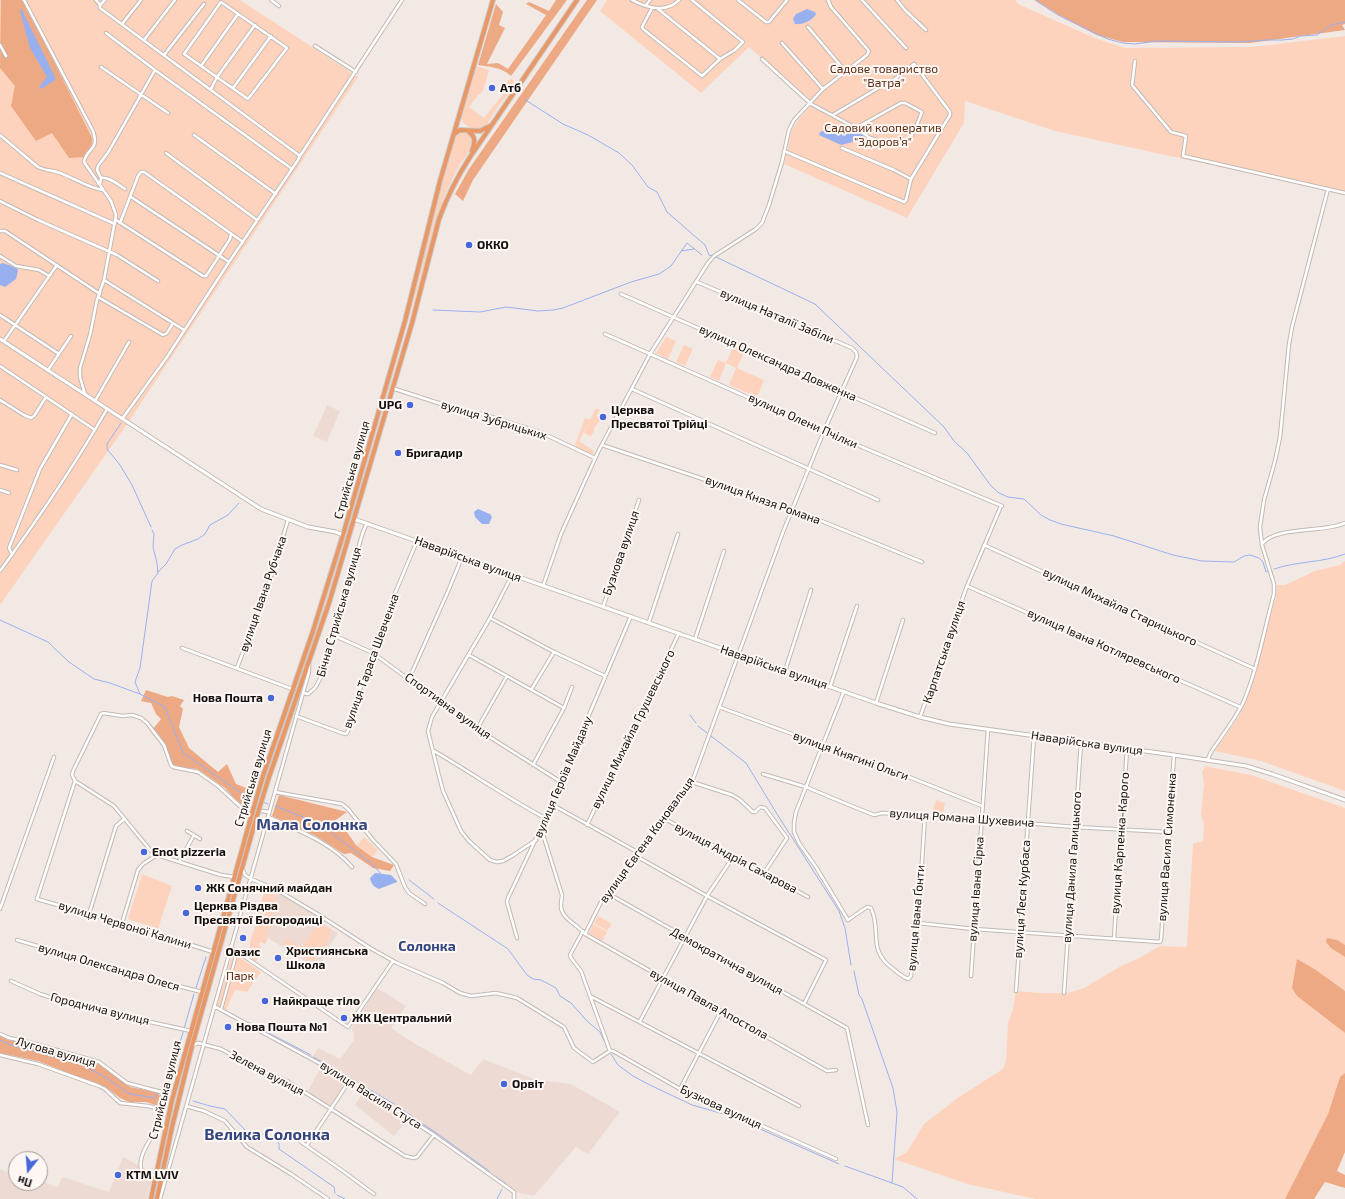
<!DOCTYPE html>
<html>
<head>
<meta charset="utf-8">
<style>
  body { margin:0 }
  #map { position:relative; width:1345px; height:1199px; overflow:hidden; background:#f3e9e4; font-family:"Exo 2",sans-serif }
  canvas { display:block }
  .north { position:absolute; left:8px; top:1151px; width:40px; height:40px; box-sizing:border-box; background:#fff7f3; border:1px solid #a19b97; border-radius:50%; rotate:197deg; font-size:11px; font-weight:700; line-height:16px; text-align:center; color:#13100e }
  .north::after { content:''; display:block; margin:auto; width:14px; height:18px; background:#4666d9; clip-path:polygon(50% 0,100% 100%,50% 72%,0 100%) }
</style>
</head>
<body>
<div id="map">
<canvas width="1345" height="1199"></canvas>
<div class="north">Пн</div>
</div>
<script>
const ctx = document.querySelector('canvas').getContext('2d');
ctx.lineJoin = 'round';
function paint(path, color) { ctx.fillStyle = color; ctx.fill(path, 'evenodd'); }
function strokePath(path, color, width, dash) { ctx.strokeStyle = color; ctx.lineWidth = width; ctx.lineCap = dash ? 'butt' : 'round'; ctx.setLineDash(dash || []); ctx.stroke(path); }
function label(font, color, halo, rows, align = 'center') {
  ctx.font = font + ' "Exo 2",sans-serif'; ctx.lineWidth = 4; ctx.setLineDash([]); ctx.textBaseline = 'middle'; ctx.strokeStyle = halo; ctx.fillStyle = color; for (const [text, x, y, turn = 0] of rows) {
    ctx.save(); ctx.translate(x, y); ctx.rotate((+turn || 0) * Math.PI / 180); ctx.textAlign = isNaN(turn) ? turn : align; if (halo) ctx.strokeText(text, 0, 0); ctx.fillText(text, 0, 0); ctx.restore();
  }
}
const built = new Path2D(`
  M327 405 340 411 327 442 313 436Z
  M265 887 278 893 321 918 319 921 338 933 316 968 268 938 253 932Z
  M377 988 406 1006 391 1028 412 1042 471 1075 483 1059 537 1080 571 1084 620 1112 588 1154 576 1147 534 1196 515 1192 410 1117 394 1136 355 1105 366 1088 312 1058 318 1048 340 1059 354 1040V1033L351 1029Z
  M321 1067 347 1082 330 1108 307 1093Z
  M123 1157 153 1173 147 1199H0V1169L11 1174 13 1168 16 1170V1183H40V1181L58 1187 62 1177 109 1192Z`);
const green = new Path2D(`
  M0 0H240L358 77 125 427 0 605Z
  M607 0H1015L1018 4 1097 39 1125 48 1252 47 1345 36V194L1055 131 965 101 964 123 907 218 784 164 791 132 798 120 814 103 749 47 701 93 600 11Z
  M476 66 489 70 483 91 480 94H479L469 107 484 118 508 88 506 86 507 84 506 83 508 80 512 79 515 83 514 87 499 105 486 126 484 128 474 130 463 123 461 116Z
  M463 132 469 134 473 139 472 148 458 167 443 199 374 441 373 442 416 288 438 198 455 137 457 135Z
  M666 337 676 341 668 359 656 353Z
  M684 345 693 349 685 366 676 362Z
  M734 345 745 350 737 368 764 380 757 397 729 385 736 368 726 363 719 381 710 377 718 360 726 363Z
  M596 408 600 410 596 416 601 418 596 426 594 428 595 430 591 436 584 433 590 420 579 441 594 451 592 456 578 448 575 445 585 418 590 420Z
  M371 449V451L318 631H316Z
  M1345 561V791L1261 761 1215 751 1239 716 1247 699 1276 597 1277 585H1285L1315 571 1340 565Z
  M315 632 317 633 266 777H265Z
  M1205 766 1251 775 1345 808V991L1316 970 1292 988 1297 996 1345 1033V1073L1340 1077 1328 1114 1285 1199H1035L968 1184 894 1159 907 1152 924 1124 959 1097 1003 1069 1006 1061 1008 1023 1013 1009 1016 991 1040 993H1068L1084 988 1121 966 1139 958 1160 946 1186 947 1187 944 1193 844 1203 841 1204 825 1201 815 1204 784 1202 772Z
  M936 800 945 803 943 813 932 812Z
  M252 822H253L215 959H214Z
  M364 837 378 850 372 857 357 845Z
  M142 874 172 886 158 929 128 919Z
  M265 890 275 894 273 920 266 937 268 938 265 944 260 942 259 946 262 947 256 962 247 955 253 932 262 935 254 931Z
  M598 916 612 924 607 931 594 923Z
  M593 924 607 932 602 941 589 933Z
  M323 925C336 929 329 940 324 948 319 955 311 967 303 955 300 946 314 926 323 925Z
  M287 939 301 947 297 953 283 945Z
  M232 956H238L261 972 247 992 235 990 226 1010 217 1005Z
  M213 961 214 962 175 1101 164 1153 162 1152 173 1100Z`);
const forest = new Path2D(`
  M1 0H21L28 9 92 138V147L85 157 69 158 52 133 36 141 11 106 15 86 0 68Z
  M556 0H567L511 76C501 67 491 67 478 65L496 4 503 12 499 25 505 28 487 64 498 63 508 69 546 15 526 4 527 3 529 2 549 11Z
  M587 0H597L473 180 463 201 455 194 469 169Z
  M1035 0H1345V24L1342 25 1345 30 1250 43 1123 42 1097 35 1059 15Z
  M146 690 168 697 172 696 184 700 180 706 183 709 179 727 189 748 218 772 227 764 236 784 254 791 249 807H242L225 788 197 769 178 767 172 764 166 746 153 729 161 719 156 714 151 703 141 701Z
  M279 795 347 812 333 822 344 828 356 845 372 857 394 865 390 871 373 868 351 853 344 854 316 836 272 816Z
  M1327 938 1337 940 1345 945V957L1331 948 1326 942Z
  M1297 959 1316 970 1345 991V1033L1297 996 1292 988Z
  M0 1036 8 1040 26 1043 99 1064 130 1087 157 1092 160 1096 158 1106 146 1102H129L120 1098 108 1089 38 1061 0 1053Z
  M1345 1073V1152L1337 1171 1345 1175V1188L1325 1182 1314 1199H1285L1328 1114 1340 1077Z`);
const water = new Path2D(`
  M21 8 55 77V80L41 89 39 87 47 77 30 48 20 11Z
  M807 9 815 12 816 14C812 21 802 25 795 24L793 19 796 14Z
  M845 126C853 128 858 131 864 136L863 138 861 140 841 145 819 135 820 132 825 130Z
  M3 263 17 268 18 271 16 279 5 287 0 285V264Z
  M478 509 490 514 492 517 489 524H482L475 517 474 512Z
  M375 873 391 875 397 881V882L379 889C374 887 371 884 370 878Z`);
const stream = new Path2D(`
  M1035 0 1058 15 1094 33 1108 39 1123 43 1135 44 1157 41 1236 42 1267 40H1282L1293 39 1300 36 1317 35 1331 25 1345 22
  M524 99 563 124 588 135 619 153 632 165 648 187 657 192 667 212 705 245 709 255 713 256
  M681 251 694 249
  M716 257 815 304 944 427 954 441 967 453 991 486 999 493 1008 497 1024 499 1041 515 1050 520 1061 524 1114 536 1173 555 1202 561 1234 562 1244 556 1250 555 1259 558 1263 562 1266 572 1268 571
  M433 310 480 312 506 307 538 311 553 310 563 308 631 282 659 274 671 266 687 243 702 255
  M121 423 107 444V449L120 465 132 485 151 527
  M1274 569C1297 561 1322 563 1345 554
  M158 572 166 564 175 549 182 545 198 539 205 534 210 525 228 515 239 503
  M0 620 48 642 69 662 94 679 110 683 140 694 165 707 183 753 244 795 255 799
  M140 694 135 682 140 668 152 581 158 573 157 563 153 547 154 534 152 530
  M690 715 696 723
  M698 726 707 733
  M711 736 746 763 777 814 839 911 845 928 851 965
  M263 802 268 804
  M275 806 319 823 374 866 381 874
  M409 880 434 899
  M438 903 508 949 527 975 533 979 541 980 556 988 560 996 571 1003 587 1021 600 1032 608 1049
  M854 971 859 995 862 999 893 1088 897 1112 892 1183
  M196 988 206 957
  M250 1023 259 1028
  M261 1029 311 1055
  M0 1040 11 1045 82 1065 105 1077 130 1094 155 1098
  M611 1054 618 1065 633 1076 650 1085 692 1105 731 1116 839 1164
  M313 1057 332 1067
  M333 1068 394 1104
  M162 1091 169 1081 194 994
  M154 1097 159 1093
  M193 1101 210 1106 225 1109 246 1131C259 1131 269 1136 279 1143V1149L334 1187 335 1193
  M397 1106 442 1137 489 1171
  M845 1166 903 1187 917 1199
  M493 1175 505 1183
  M337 1195 345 1199
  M497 1199 502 1189`);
const pedestrian = new Path2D(`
  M221 1010 237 952`);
const minor = new Path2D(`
  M24 0 93 131C100 151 86 148 84 162L111 201 116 215 104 280 97 300 90 335 80 368V377L85 394
  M96 0 100 5V8L300 156
  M271 0 279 6
  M632 0C647 8 666 13 679 0
  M738 0 766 22H769L787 0
  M862 0 906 48
  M897 0 905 10 926 30
  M221 2 287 48 248 99 184 54Z
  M100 5 105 0
  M646 5 650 0
  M652 8 642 27 643 29 702 76 720 59 735 50 743 42 692 0
  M658 9 720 59
  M122 24 141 0
  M808 27 846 72
  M106 33 155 70 292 169
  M144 40 175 0
  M782 43 823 89
  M0 45 6 56
  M315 46 356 72
  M164 55 204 4
  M762 59 811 104 856 128 870 138 899 146C912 142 917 124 922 112L905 103H901L856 128
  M1135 61 1132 85 1171 132 1186 136 1183 156 1345 193
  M201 66 238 14
  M101 67 168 113
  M233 88 271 36
  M211 89 217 77 255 25
  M0 135 38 167C46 171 53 170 60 173 74 178 88 188 103 190
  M194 135 276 194
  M842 148 894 170 911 179
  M784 151 904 202 906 200 911 179 950 115V112L914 64 890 83 880 87 833 115
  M166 153 257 220
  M0 173 115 224
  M101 178C108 176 119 185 125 189
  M100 184 101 178 97 170 98 166 109 151 155 70
  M131 197 229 262
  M0 201 38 220 117 255 158 281
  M116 220 203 276H206L230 239 231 234
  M120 223 138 176 141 172H144L243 242
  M0 231H5L100 294
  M0 256 16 266 39 270 49 276
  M104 280 184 330
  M621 294 935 433
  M98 297 163 335 167 333 173 323
  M0 315 59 354
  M605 334 824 431 1002 506
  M4 341 57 265
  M0 366 95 430
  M48 370 71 336
  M392 388 472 414H482L542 433 595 458
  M632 389 878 500
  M0 400 24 415 31 418 34 416 46 397
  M95 401 129 342
  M122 419 167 357 229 262 298 160 300 156 402 0
  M602 445 792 509 922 562
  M0 465 17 470
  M0 490 9 493
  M1262 544C1275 526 1324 533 1345 523
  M984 545 1255 669
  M12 554 9 548 40 469 72 414
  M0 571C38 519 75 465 107 409
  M510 574 509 581 490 618 432 717 428 731 438 772 443 791 461 831 469 841 490 860 497 862 503 861 512 856 536 840
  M543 586 561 534 598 452 650 354 708 263 714 256 756 229 762 223 769 205 782 162 789 130 794 120 823 89 867 55 869 51 831 7 828 0
  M967 586 1240 707
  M603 607 639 500
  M490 618 554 652 605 676
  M649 622 678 534
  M333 635 373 653 426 692 477 729 561 782
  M695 639 724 551
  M182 648 292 689
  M469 655 564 708
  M237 668 269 583 288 520
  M785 671 811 590
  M409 679 449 589 462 557
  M830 687 857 606
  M531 690 554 652
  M844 691 796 812 794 823V832L799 843 816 867 848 920 867 907 871 908C882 932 867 949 892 968 897 972 902 977 908 979L911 976 918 923 925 815
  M303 693 308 694 315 688 320 679 363 532 367 523
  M876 703 903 620
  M719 707 909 777 982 806
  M296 716 342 733 346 734 348 731 364 676 390 605 417 541
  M920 717 967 586 1001 506
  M477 729 507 676
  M434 751C472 773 507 798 545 818
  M1208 760C1209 752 1216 746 1220 739 1228 728 1237 715 1243 703 1258 668 1264 630 1274 594V584L1262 545 1260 527 1264 500 1275 461 1280 437 1289 344 1292 327 1328 189
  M533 765 564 708 572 687
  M763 774 806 787 849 805 874 815 882 813 925 815 1075 827 1168 832
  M75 781 37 899 145 930 213 952
  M692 782 732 795 739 799 753 812H755L760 807 765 808 787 838 764 873
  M275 792 342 804 348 809 373 840 396 864 405 887 409 893 425 904
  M551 804 639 853
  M268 817C297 830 331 842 352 867
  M665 819 808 897
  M587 825 679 633
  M541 828 562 895C562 899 561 901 561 905 560 918 578 925 585 934L827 1071 836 1070
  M187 831 200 839
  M636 856 707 896 826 960 804 1004
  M179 862 194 835
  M243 870 245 875 251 879 277 890 319 915 370 948 397 963 443 983 460 993 471 996 496 993 517 998 564 1027 574 1048 593 1062 610 1051
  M234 877 221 875 157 855 151 851 114 806 75 781 72 775 73 771 101 714 103 713 123 716 132 715 141 718 147 723 164 745 171 765 173 767 198 772 218 786 242 808 269 812
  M607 893 847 1028 868 1125
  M0 909 54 757
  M89 914 116 826 124 819
  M122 923 138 870 143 864 157 855
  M918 923 974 929 1160 942 1161 940 1174 755
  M583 931 570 955 571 958 581 971 610 1051
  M585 934 602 900 665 819 692 782 783 532 824 431 857 357 856 352 852 348 697 282
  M517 938 507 902 508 898 541 828 631 616
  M1114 938 1127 749
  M17 940 143 977 202 992
  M232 948 348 1027 393 961
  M971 976 988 729
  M11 981 40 994 78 1006 191 1031
  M1016 991 1034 736
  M1064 993 1081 742
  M590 996 799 1106
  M214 1006 350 1080 434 1135 514 1192V1199
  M640 1021 707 896 733 857
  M0 1034 9 1038 28 1042 99 1062 127 1083 161 1092 163 1096C160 1106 159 1118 156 1128 151 1141 138 1154 141 1169L145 1173 156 1176
  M193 1045 198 1043 221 1049 258 1069 287 1081 405 1156 414 1158 417 1157 434 1135
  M610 1051H613L680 1089 836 1159
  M0 1055 38 1064 99 1086 105 1089 120 1103 148 1106 160 1109
  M680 1089 721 1011
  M186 1106 204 1111 225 1121 247 1147 291 1174 328 1199
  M291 1135 340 1169 374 1194
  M307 1145 350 1080
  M160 1199 303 693 309 672V664`);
const tertiary = new Path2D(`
  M0 339 261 509 308 527 336 532 343 535
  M354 519 876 703 920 717 949 724 1174 755 1246 766 1272 774 1345 800`);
const trunk = new Path2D(`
  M469 132C476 137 475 143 472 151
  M454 134 460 130 480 131 490 126
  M262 779 313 631 343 535 405 321 440 181 493 0
  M268 780 329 603 412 323 439 219C447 197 457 177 470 157L577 0
  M151 1199 172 1100 250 821
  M157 1199 172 1127 192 1046 255 822`);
const trunkBridge = new Path2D(`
  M250 821 262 779
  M255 822 268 780`);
const markers = [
  [492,88,4,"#4666d9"],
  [469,245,4,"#4666d9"],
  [410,405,4,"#4666d9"],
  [603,417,4,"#4666d9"],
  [398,453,4,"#4666d9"],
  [271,698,4,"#4666d9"],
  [144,852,4,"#4666d9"],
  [198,888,4,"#4666d9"],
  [186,913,4,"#4666d9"],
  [243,938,4,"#4666d9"],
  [278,958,4,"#4666d9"],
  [265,1001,4,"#4666d9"],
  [344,1018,4,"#4666d9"],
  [228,1027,4,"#4666d9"],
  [504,1084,4,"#4666d9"],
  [118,1175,4,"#4666d9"]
];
const parkNames = [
  ["Садове товариство",884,69],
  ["\"Ватра\"",884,83],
  ["Садовий кооператив",883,128],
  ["\"Здоров’я\"",883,142],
  ["Парк",240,976]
];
const poiNames = [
  ["Атб",500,88],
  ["ОККО",477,245],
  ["UPG",402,405,"right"],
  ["Церква",611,410],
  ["Пресвятої Трійці",611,424],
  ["Бригадир",406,453],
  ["Нова Пошта",263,698,"right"],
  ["Enot pizzeria",152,852],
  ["ЖК Сонячний майдан",206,888],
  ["Церква Різдва",194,906],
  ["Пресвятої Богородиці",194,920],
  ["Християнська",286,951],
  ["Школа",286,965],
  ["Оазис",243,952,"center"],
  ["Найкраще тіло",273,1001],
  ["ЖК Центральний",352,1018],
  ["Нова Пошта №1",236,1027],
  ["Орвіт",512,1084],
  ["KTM LVIV",126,1175]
];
const streetNames = [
  ["вулиця Наталії Забіли",777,316,23],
  ["вулиця Олександра Довженка",778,363,24],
  ["вулиця Зубрицьких",494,420,17],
  ["вулиця Олени Пчілки",803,421,24],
  ["Стрийська вулиця",352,470,-74],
  ["вулиця Князя Романа",763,500,20],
  ["Бузкова вулиця",621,553,-71],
  ["Наварійська вулиця",468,559,20],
  ["вулиця Івана Рубчака",263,594,-71],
  ["вулиця Михайла Старицького",1120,607,25],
  ["Бічна Стрийська вулиця",339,612,-74],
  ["вулиця Івана Котляревського",1104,646,24],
  ["Карпатська вулиця",944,652,-71],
  ["вулиця Тараса Шевченка",371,661,-70],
  ["Наварійська вулиця",774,667,19],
  ["Спортивна вулиця",448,706,36],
  ["вулиця Михайла Грушевського",633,729,-64],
  ["Наварійська вулиця",1087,743,8],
  ["вулиця Княгині Ольги",851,756,20],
  ["вулиця Героїв Майдану",563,777,-67],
  ["Стрийська вулиця",253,778,-73],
  ["вулиця Романа Шухевича",962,818,4],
  ["вулиця Євгена Коновальця",647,840,-54],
  ["вулиця Карпенка-Карого",1120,843,-86],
  ["вулиця Василя Симоненка",1167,847,-86],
  ["вулиця Андрія Сахарова",736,858,28],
  ["вулиця Данила Галицького",1072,867,-86],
  ["вулиця Івана Сірка",976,889,-86],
  ["вулиця Леся Курбаса",1022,899,-86],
  ["вулиця Івана Ґонти",916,918,-85],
  ["вулиця Червоної Калини",125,925,17],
  ["Демократична вулиця",727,961,29],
  ["вулиця Олександра Олеся",109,967,16],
  ["вулиця Павла Апостола",709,1004,29],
  ["Городнича вулиця",100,1009,14],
  ["Лугова вулиця",56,1052,16],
  ["Зелена вулиця",267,1073,28],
  ["Стрийська вулиця",165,1090,-76],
  ["вулиця Василя Стуса",371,1095,32],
  ["Бузкова вулиця",721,1107,25]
];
const quarterNames = [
  ["Солонка",427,946]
];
const districtNames = [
  ["Мала Солонка",312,825],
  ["Велика Солонка",267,1135]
];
paint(built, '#eddbd3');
paint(green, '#fed3bd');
paint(forest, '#eda984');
paint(water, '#98b0ef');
strokePath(stream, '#98b0ef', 1);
strokePath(pedestrian, '#c2b9b4', 4);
strokePath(minor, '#c2b9b4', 4.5);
strokePath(tertiary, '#c2b9b4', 5);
strokePath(trunk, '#cbcaca', 6);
strokePath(pedestrian, '#fff', 2);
strokePath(minor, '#fff', 2.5);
strokePath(tertiary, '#fff', 3);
strokePath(trunk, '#ea9766', 4);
strokePath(trunkBridge, '#cbcaca', 6, []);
strokePath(trunkBridge, '#ea9766', 4);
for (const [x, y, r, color] of markers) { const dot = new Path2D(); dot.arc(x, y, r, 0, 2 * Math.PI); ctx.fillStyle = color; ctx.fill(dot); strokePath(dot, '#fff7f3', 1.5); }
label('12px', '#5b2e14', '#fff7f3', parkNames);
label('bold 12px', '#13100e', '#fff7f3', poiNames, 'left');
label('12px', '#13100e', '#fff7f3', streetNames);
label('bold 14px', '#32457e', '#fff7f3', quarterNames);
label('bold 16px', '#32457e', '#fff7f3', districtNames);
</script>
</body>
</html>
